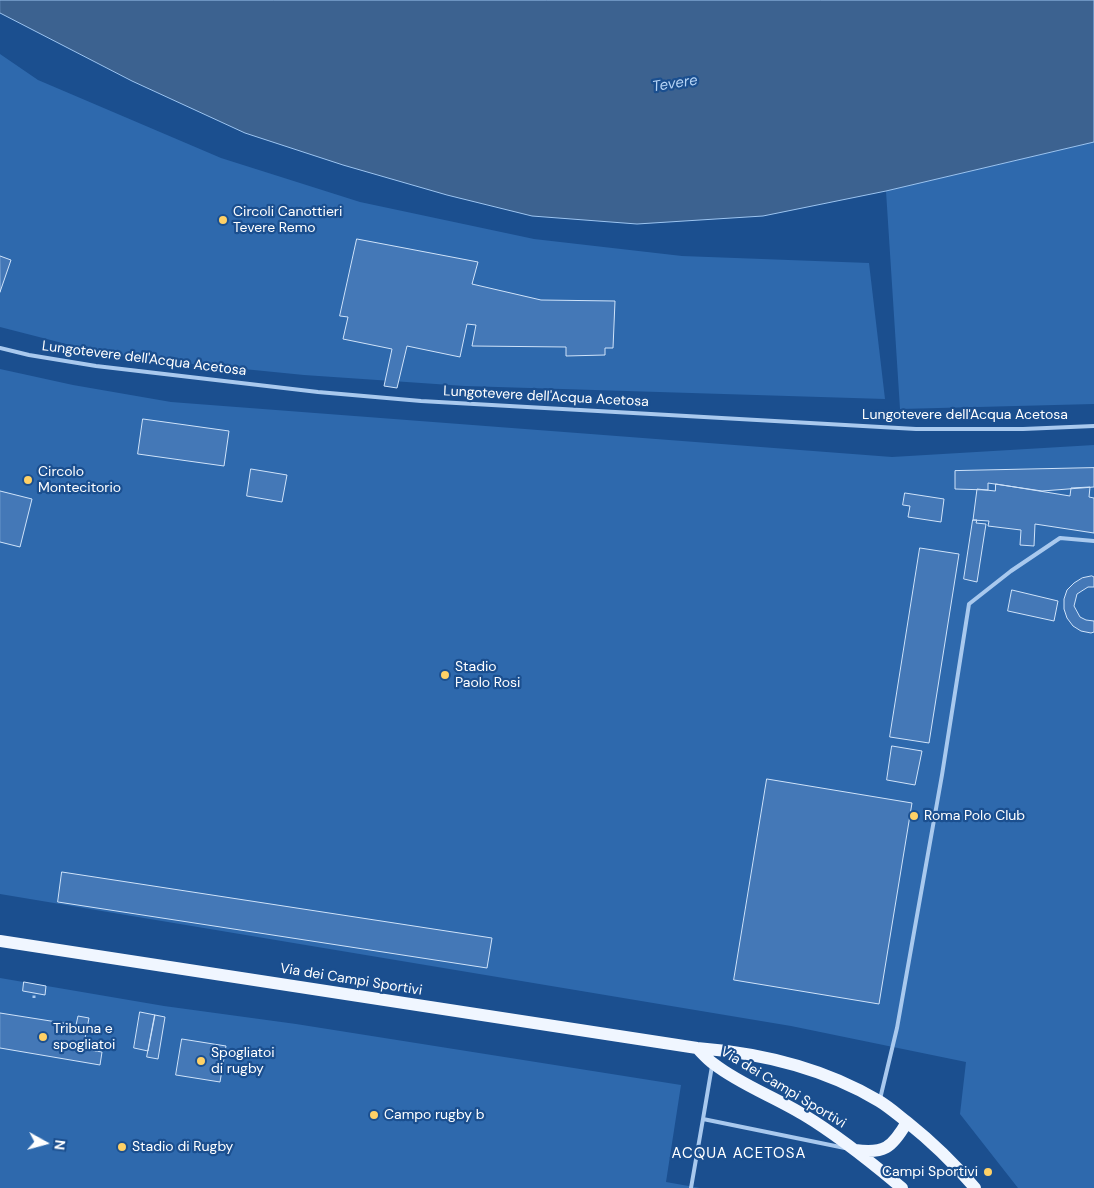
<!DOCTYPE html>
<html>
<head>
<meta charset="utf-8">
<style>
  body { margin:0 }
  #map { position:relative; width:1094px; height:1188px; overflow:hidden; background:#1b4f8f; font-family:"DM Sans",sans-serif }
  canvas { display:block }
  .north { position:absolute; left:20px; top:1118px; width:50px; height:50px; -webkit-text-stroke:4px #1b4f8f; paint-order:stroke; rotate:97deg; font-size:14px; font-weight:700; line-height:20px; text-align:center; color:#fff }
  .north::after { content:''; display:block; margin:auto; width:18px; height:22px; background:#fff; clip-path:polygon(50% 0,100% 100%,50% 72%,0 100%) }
</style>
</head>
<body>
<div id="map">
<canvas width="1094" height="1188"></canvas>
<div class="north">N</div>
</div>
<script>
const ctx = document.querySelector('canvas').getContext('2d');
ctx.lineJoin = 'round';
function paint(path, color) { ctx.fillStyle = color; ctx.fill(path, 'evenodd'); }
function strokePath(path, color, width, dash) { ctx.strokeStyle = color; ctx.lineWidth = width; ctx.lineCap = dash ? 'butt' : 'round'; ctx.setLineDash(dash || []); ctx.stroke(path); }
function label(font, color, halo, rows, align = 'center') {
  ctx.font = font + ' "DM Sans",sans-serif'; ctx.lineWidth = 4.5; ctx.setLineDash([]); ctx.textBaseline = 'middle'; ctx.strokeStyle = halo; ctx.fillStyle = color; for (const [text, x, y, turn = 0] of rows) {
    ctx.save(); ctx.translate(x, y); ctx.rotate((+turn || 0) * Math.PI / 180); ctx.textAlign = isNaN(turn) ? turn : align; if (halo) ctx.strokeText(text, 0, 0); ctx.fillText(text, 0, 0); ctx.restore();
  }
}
const green = new Path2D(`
  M0 54 38 80 221 158 360 202 534 239 682 256 869 263 885 399 465 386 304 375 113 356 0 327Z
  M1094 142V404L900 409 886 191Z
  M0 369 73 385 171 402 892 457 1094 445V1188H1018L960 1114 966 1062 791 1026 0 894Z
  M0 978 164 1006 296 1024 681 1085 666 1182 700 1188H0Z`);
const water = new Path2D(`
  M0 0H1094V142L886 191 763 216 637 224 532 216 447 195 343 165 245 133 132 81 0 13Z`);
const building = new Path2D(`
  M357 239 478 262 472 284 541 300 615 301 613 348H605V355L566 356V347L472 346 476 325 467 324 460 357 407 346 397 388 384 386 392 349 343 339 348 317 340 316Z
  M0 256 11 260 0 292Z
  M143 419 229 431 224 466 138 454Z
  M1094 468V487L1042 491 988 483V490L955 489V471Z
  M251 469 287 475 282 502 247 496Z
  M996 484 1070 496 1071 488 1090 487 1089 497 1094 498V533L1035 524 1034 546 1020 545 1021 530 988 526 989 521 973 520 977 489 995 491Z
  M0 491 32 499 20 547 0 542Z
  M905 493 944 499 941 522 908 517 910 506 903 505Z
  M973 520H977L976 523 986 524 977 582 964 579Z
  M920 548 959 554 929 743 890 737Z
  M1092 576 1094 577V587H1088L1077 594 1074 606 1080 617 1086 620 1094 621V632L1091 633 1081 631 1073 626 1067 618 1064 609V599L1067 590 1074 583 1082 578Z
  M1012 590 1058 601 1054 621 1008 611Z
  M892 746 922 751 915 785 887 780Z
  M767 779 912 803 879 1004 734 980Z
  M62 872 492 938 487 968 58 902Z
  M24 982 46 986 45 995 23 991Z
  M140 1012 155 1015 148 1051 134 1048Z
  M0 1013 76 1025 78 1016 89 1018 83 1049 102 1052 100 1065 0 1048Z
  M155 1015 165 1017 158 1059 147 1057Z
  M182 1039 226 1046 220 1082 176 1075Z`);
const path = new Path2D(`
  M34 998V993`);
const service = new Path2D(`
  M0 348 29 355 96 366 318 392 421 401 916 429H1023L1094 426
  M712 1066 703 1119 845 1148
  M880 1099 897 1028 942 775 969 604 1011 571 1060 538 1094 541
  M691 1188 703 1119`);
const primary = new Path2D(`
  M0 941 697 1048C761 1053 824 1068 879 1101 889 1107 898 1115 907 1122 932 1142 954 1163 975 1188
  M697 1048C703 1054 708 1060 714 1064 741 1085 775 1097 804 1115 839 1136 871 1162 902 1188
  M855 1150C884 1154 892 1148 907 1122`);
const markers = [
  [223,220,5,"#ffd166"],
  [28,480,5,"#ffd166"],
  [445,675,5,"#ffd166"],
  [914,816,5,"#ffd166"],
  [43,1037,5,"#ffd166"],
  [201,1061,5,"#ffd166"],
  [374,1115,5,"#ffd166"],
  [122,1147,5,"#ffd166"],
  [988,1172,5,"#ffd166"]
];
const poiNames = [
  ["Circoli Canottieri",233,212],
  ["Tevere Remo",233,228],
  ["Circolo",38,472],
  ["Montecitorio",38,488],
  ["Stadio",455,667],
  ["Paolo Rosi",455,683],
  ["Roma Polo Club",924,816],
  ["Tribuna e",53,1029],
  ["spogliatoi",53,1045],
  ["Spogliatoi",211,1053],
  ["di rugby",211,1069],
  ["Campo rugby b",384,1115],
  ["Stadio di Rugby",132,1147],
  ["Campi Sportivi",978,1172,"right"]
];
const streetNames = [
  ["Lungotevere dell'Acqua Acetosa",144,359,7],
  ["Lungotevere dell'Acqua Acetosa",546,397,3],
  ["Lungotevere dell'Acqua Acetosa",965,415],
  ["Via dei Campi Sportivi",351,980,9],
  ["Via dei Campi Sportivi",783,1088,31]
];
const waterNames = [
  ["Tevere",675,84,-9]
];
const neighbourhoodNames = [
  ["ACQUA ACETOSA",739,1154]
];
paint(green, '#2e69ad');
paint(water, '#3c6290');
strokePath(water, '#9cc4f0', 1);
paint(building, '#4478b7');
strokePath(building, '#cfe3fa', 1);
strokePath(path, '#a9c9ee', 3, [2.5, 4]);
strokePath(service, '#a9c9ee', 4);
strokePath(primary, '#f0f6ff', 12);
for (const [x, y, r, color] of markers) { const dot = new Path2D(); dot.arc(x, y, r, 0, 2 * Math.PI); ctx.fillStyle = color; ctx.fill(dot); strokePath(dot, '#1b4f8f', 2); }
label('14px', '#fff', '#1b4f8f', poiNames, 'left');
label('14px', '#fff', '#1b4f8f', streetNames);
label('italic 15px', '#b5d3f5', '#1b4f8f', waterNames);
ctx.letterSpacing = '1px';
label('15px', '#fff', '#1b4f8f', neighbourhoodNames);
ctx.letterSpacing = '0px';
</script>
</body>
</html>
